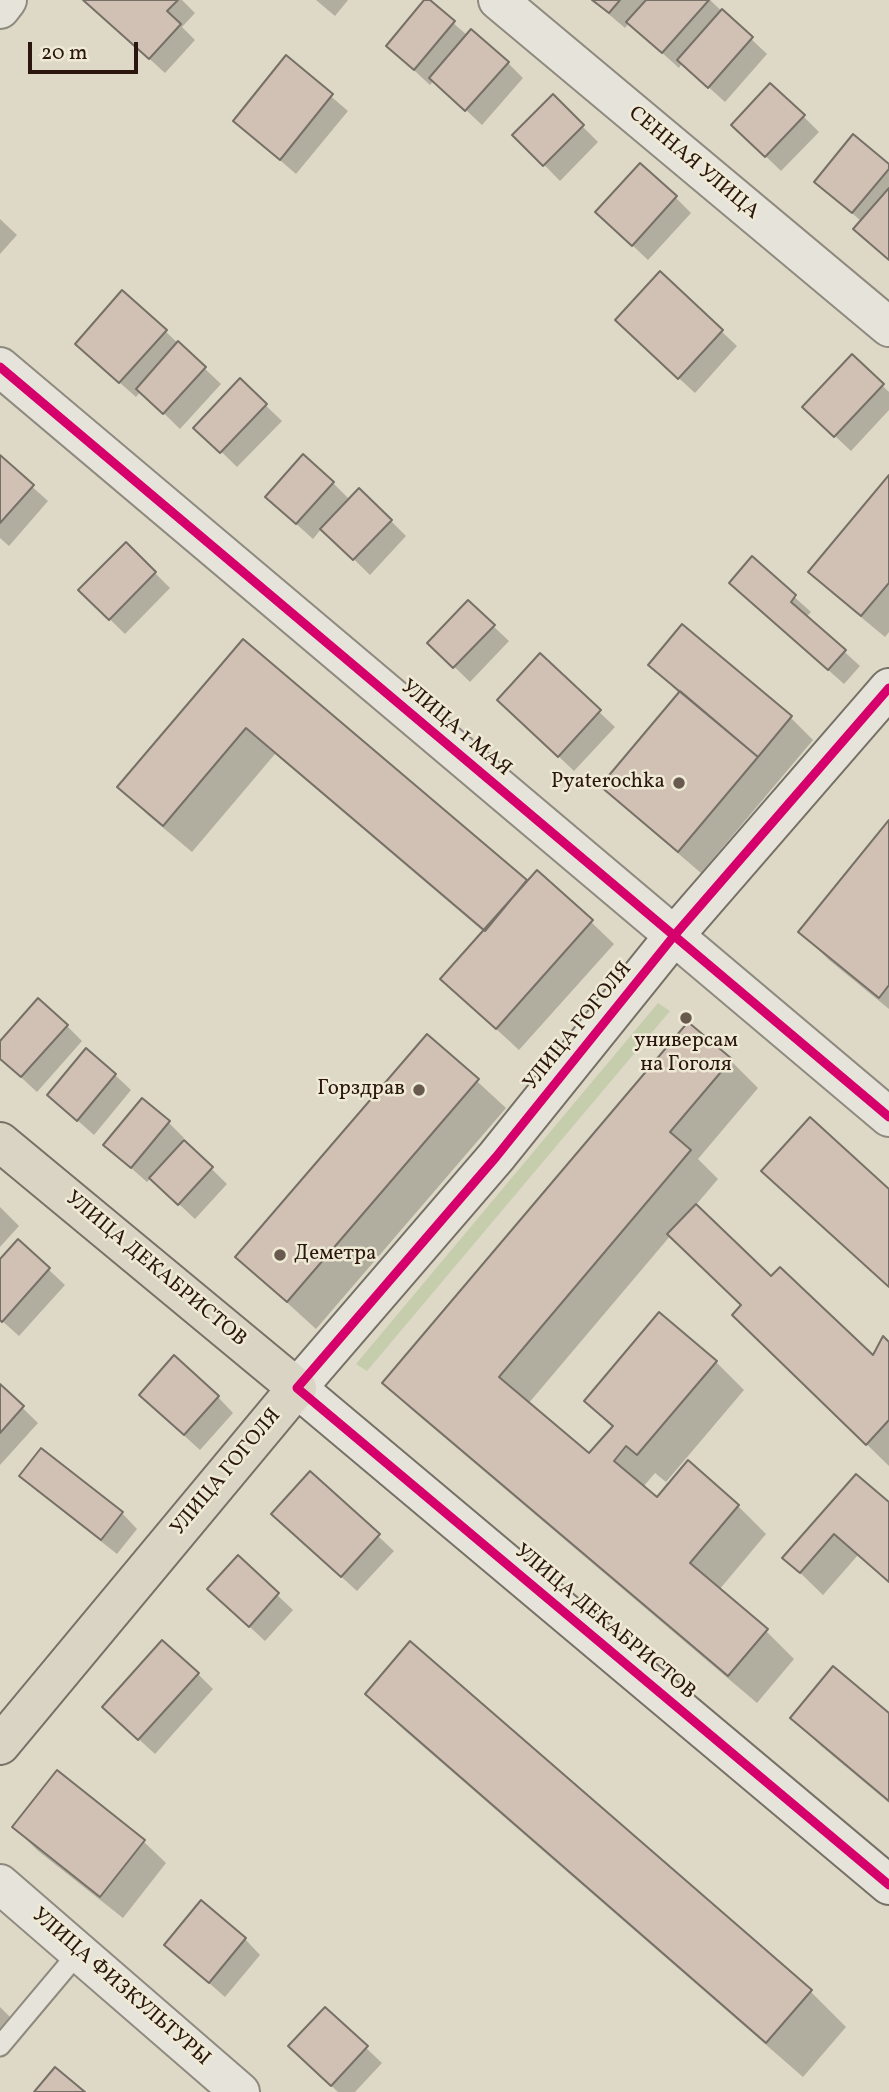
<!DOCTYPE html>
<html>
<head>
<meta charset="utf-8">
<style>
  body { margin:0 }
  #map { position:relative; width:889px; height:2092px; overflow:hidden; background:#ded9c7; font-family:Vollkorn,serif }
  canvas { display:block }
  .scale { position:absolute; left:28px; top:42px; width:110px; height:32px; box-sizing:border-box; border:4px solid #2a160e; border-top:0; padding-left:9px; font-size:21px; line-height:24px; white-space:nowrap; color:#2a160e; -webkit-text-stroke:5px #efead5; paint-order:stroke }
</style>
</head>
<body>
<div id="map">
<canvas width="889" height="2092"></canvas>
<div class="scale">20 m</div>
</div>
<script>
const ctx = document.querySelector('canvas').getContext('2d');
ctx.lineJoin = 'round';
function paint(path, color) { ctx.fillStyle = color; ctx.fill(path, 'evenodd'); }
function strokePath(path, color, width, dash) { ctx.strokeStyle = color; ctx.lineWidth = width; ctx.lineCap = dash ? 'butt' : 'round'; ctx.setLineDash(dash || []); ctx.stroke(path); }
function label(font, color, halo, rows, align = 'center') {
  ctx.font = font + ' Vollkorn,serif'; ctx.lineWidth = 5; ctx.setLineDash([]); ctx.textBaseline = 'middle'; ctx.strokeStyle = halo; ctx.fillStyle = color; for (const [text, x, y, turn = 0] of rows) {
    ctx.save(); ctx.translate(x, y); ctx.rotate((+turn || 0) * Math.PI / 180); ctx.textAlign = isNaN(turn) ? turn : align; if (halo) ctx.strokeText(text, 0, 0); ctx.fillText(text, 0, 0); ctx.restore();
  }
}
const green = new Path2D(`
  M658 1003 670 1011 367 1371 356 1364Z`);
const shadow = new Path2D(`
  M85 0H182L195 13 182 27 195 40 165 73Z
  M316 0H348L335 16Z
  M427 0 468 36 508 63 523 78 482 125 434 80 430 85 388 46Z
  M592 0H710L767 54 725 102 682 63 679 68 629 23 625 28Z
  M286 58 348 111 296 174 235 121Z
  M553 97 598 142 560 181 515 135Z
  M803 116 819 132 781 171 749 140Z
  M889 166V260L856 229 862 222 816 181Z
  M675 197 691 213 648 260 613 227Z
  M0 219 17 235 0 254Z
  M660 274 737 346 695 393 633 336Z
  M165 331 221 384 180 429 141 391 136 397 93 359Z
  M852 357 889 392V410L851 451 820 422Z
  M240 381 282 421 237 467 196 427Z
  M0 458 48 501 9 546 0 538Z
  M889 478V632L885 637 833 594 811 571Z
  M333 483 350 500 391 521 406 536 370 575 322 528 313 539 283 512Z
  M126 544 170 588 125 634 80 590Z
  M752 559 811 612 806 617 860 666 844 684 747 598Z
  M493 626 509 641 470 682 430 643Z
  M683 627 791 718 813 740 701 873 625 808 602 785 680 694 650 665Z
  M243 641 528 883 591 922 614 944 519 1050 442 979 484 932 275 754 192 852 148 815 120 787Z
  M540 656 615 727 574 771 515 715Z
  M889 822V1009L829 960 801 932Z
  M67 1026 82 1041 37 1092 0 1058V1044Z
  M428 1036 506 1108 316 1329 237 1257Z
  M730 1060 758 1088 698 1159 718 1179 695 1206 771 1279 873 1358 889 1344V1466L763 1343 743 1306 671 1235 528 1404 589 1456 613 1428 586 1401 716 1362 744 1390 666 1482 655 1473 643 1487 657 1499 688 1463 738 1506 766 1534 719 1590 766 1631 794 1659 757 1703 412 1410 384 1382Z
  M115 1075 131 1090 94 1135 49 1095Z
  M168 1122 184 1138 182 1140 227 1184 195 1219 151 1178 147 1182 105 1145Z
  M0 1207 19 1226 0 1247Z
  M19 1242 65 1285 19 1336 0 1319V1262Z
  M0 1386 38 1423 0 1465Z
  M218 1397 233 1413 200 1450 156 1410Z
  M310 1473 394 1551 357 1591 289 1529Z
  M22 1476 122 1513 137 1529 117 1554 37 1491Z
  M889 1505V1583L858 1555 823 1595 785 1558Z
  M238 1558 293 1610 265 1641 225 1604Z
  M410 1643 811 1992 846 2027 803 2077 403 1729 367 1694Z
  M198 1674 213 1689 155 1754 120 1722Z
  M889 1715V1803L821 1746 793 1718Z
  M14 1827 143 1841 166 1863 123 1918 37 1850Z
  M245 1939 260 1955 225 1997 166 1945Z
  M0 2007 22 2029 0 2055Z
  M366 2048 382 2063 355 2092H338L306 2062Z`);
const building = new Path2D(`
  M83 0H178L167 11 181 24 149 59Z
  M424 0H430L455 21 414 70 386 46Z
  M592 0H620L609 13Z
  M646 0H709L662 53 626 22Z
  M722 9 753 37 708 88 677 60Z
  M471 29 509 62 465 111 429 78Z
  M286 55 333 94 280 160 233 121Z
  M770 83 805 115 765 157 731 125Z
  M553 94 584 125 543 166 512 135Z
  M853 134 889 164V169L852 213 814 182Z
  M640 163 677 196 632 246 595 212Z
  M889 188V260L853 229Z
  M660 271 723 330 678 379 615 320Z
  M122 290 167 330 119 383 75 344Z
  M178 341 206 367 163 414 136 389Z
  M852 354 884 384 834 437 802 407Z
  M240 378 267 404 220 453 193 428Z
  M303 454 334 482 296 524 265 497Z
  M0 455 34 485 0 523Z
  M889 475V583L861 616 808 572Z
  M359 488 392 520 353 560 320 529Z
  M126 542 156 572 109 620 78 590Z
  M752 556 796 595 791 602 846 650 828 670 729 583Z
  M468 600 495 625 453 668 427 643Z
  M682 624 792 716 758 757 648 665Z
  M243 639 527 880 485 931 246 728 163 826 117 787Z
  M540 653 601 710 558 757 497 700Z
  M680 691 758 757 678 852 600 786Z
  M889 820V985L879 998 798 932Z
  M537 870 593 920 496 1029 440 979Z
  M38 998 68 1025 21 1077 0 1059V1041Z
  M688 1022 732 1059 670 1132 691 1150 499 1377 589 1453 613 1426 584 1401 659 1312 717 1361 637 1455 626 1446 614 1461 657 1497 688 1460 739 1505 690 1563 768 1629 728 1676 382 1383Z
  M427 1034 479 1079 287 1302 235 1257Z
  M86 1048 116 1074 77 1121 47 1095Z
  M142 1098 170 1121 131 1168 103 1145Z
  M810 1117 889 1189V1287L761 1171Z
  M184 1140 213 1167 178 1205 149 1178Z
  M696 1204 771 1276 780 1267 873 1355 883 1336 889 1342V1420L866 1445 732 1315 741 1305 667 1234Z
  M18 1239 50 1268 2 1322 0 1320V1259Z
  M174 1355 219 1396 184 1435 139 1395Z
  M0 1384 24 1406 0 1433Z
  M41 1448 123 1512 101 1540 19 1476Z
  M310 1471 380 1534 341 1577 271 1514Z
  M856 1474 889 1502V1582L834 1534 800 1573 782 1558Z
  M238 1555 279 1593 249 1627 207 1589Z
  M162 1640 199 1673 138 1740 102 1707Z
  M410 1641 812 1990 766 2043 365 1694Z
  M833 1666 889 1713V1801L790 1718Z
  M57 1770 145 1840 100 1897 12 1827Z
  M201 1900 246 1938 209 1983 164 1945Z
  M325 2007 368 2046 331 2086 288 2046Z
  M55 2067 85 2092H34Z`);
const lane = new Path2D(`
  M0 2046 79 1952`);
const street = new Path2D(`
  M498 0 889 327
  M0 9 7 0
  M0 367 889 1117
  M0 1884 240 2092`);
const secondary = new Path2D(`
  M889 688 673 937 496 1157 297 1388 889 1885`);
const primary = new Path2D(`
  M0 1142 297 1388 0 1745`);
const cycleway = new Path2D(`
  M0 367 889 1117
  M889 688 673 937 496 1157 297 1388 889 1885`);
const markers = [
  [679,783,7,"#695a4f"],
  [686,1018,7,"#695a4f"],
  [419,1090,7,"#695a4f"],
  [280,1255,7,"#695a4f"]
];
const streetNames = [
  ["СЕННАЯ УЛИЦА",693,164,40],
  ["УЛИЦА 1 МАЯ",455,729,40],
  ["УЛИЦА ГОГОЛЯ",579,1027,-51],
  ["УЛИЦА ДЕКАБРИСТОВ",155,1270,40],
  ["УЛИЦА ГОГОЛЯ",227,1473,-50],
  ["УЛИЦА ДЕКАБРИСТОВ",604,1623,40],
  ["УЛИЦА ФИЗКУЛЬТУРЫ",120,1988,41]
];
const poiNames = [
  ["Pyaterochka",665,783],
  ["универсам",686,1042,"center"],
  ["на Гоголя",686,1066,"center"],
  ["Горздрав",405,1090],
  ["Деметра",294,1255,"left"]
];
paint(green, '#c5cdac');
paint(shadow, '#0003');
paint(building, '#d1c1b5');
strokePath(building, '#767066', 2);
strokePath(lane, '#8f8a7f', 23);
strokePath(street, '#8f8a7f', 42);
strokePath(secondary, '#767066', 42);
strokePath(primary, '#767066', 42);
strokePath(lane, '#e6e3da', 19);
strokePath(street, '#e6e3da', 38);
strokePath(secondary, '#e6e3da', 38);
strokePath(primary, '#dad4c5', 38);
strokePath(cycleway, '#d6006c', 9);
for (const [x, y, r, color] of markers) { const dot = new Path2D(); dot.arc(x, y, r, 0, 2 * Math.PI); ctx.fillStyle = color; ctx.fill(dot); strokePath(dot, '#efead5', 2.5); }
label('21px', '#2a160e', '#efead5', streetNames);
label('21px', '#2a160e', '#efead5', poiNames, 'right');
</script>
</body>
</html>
